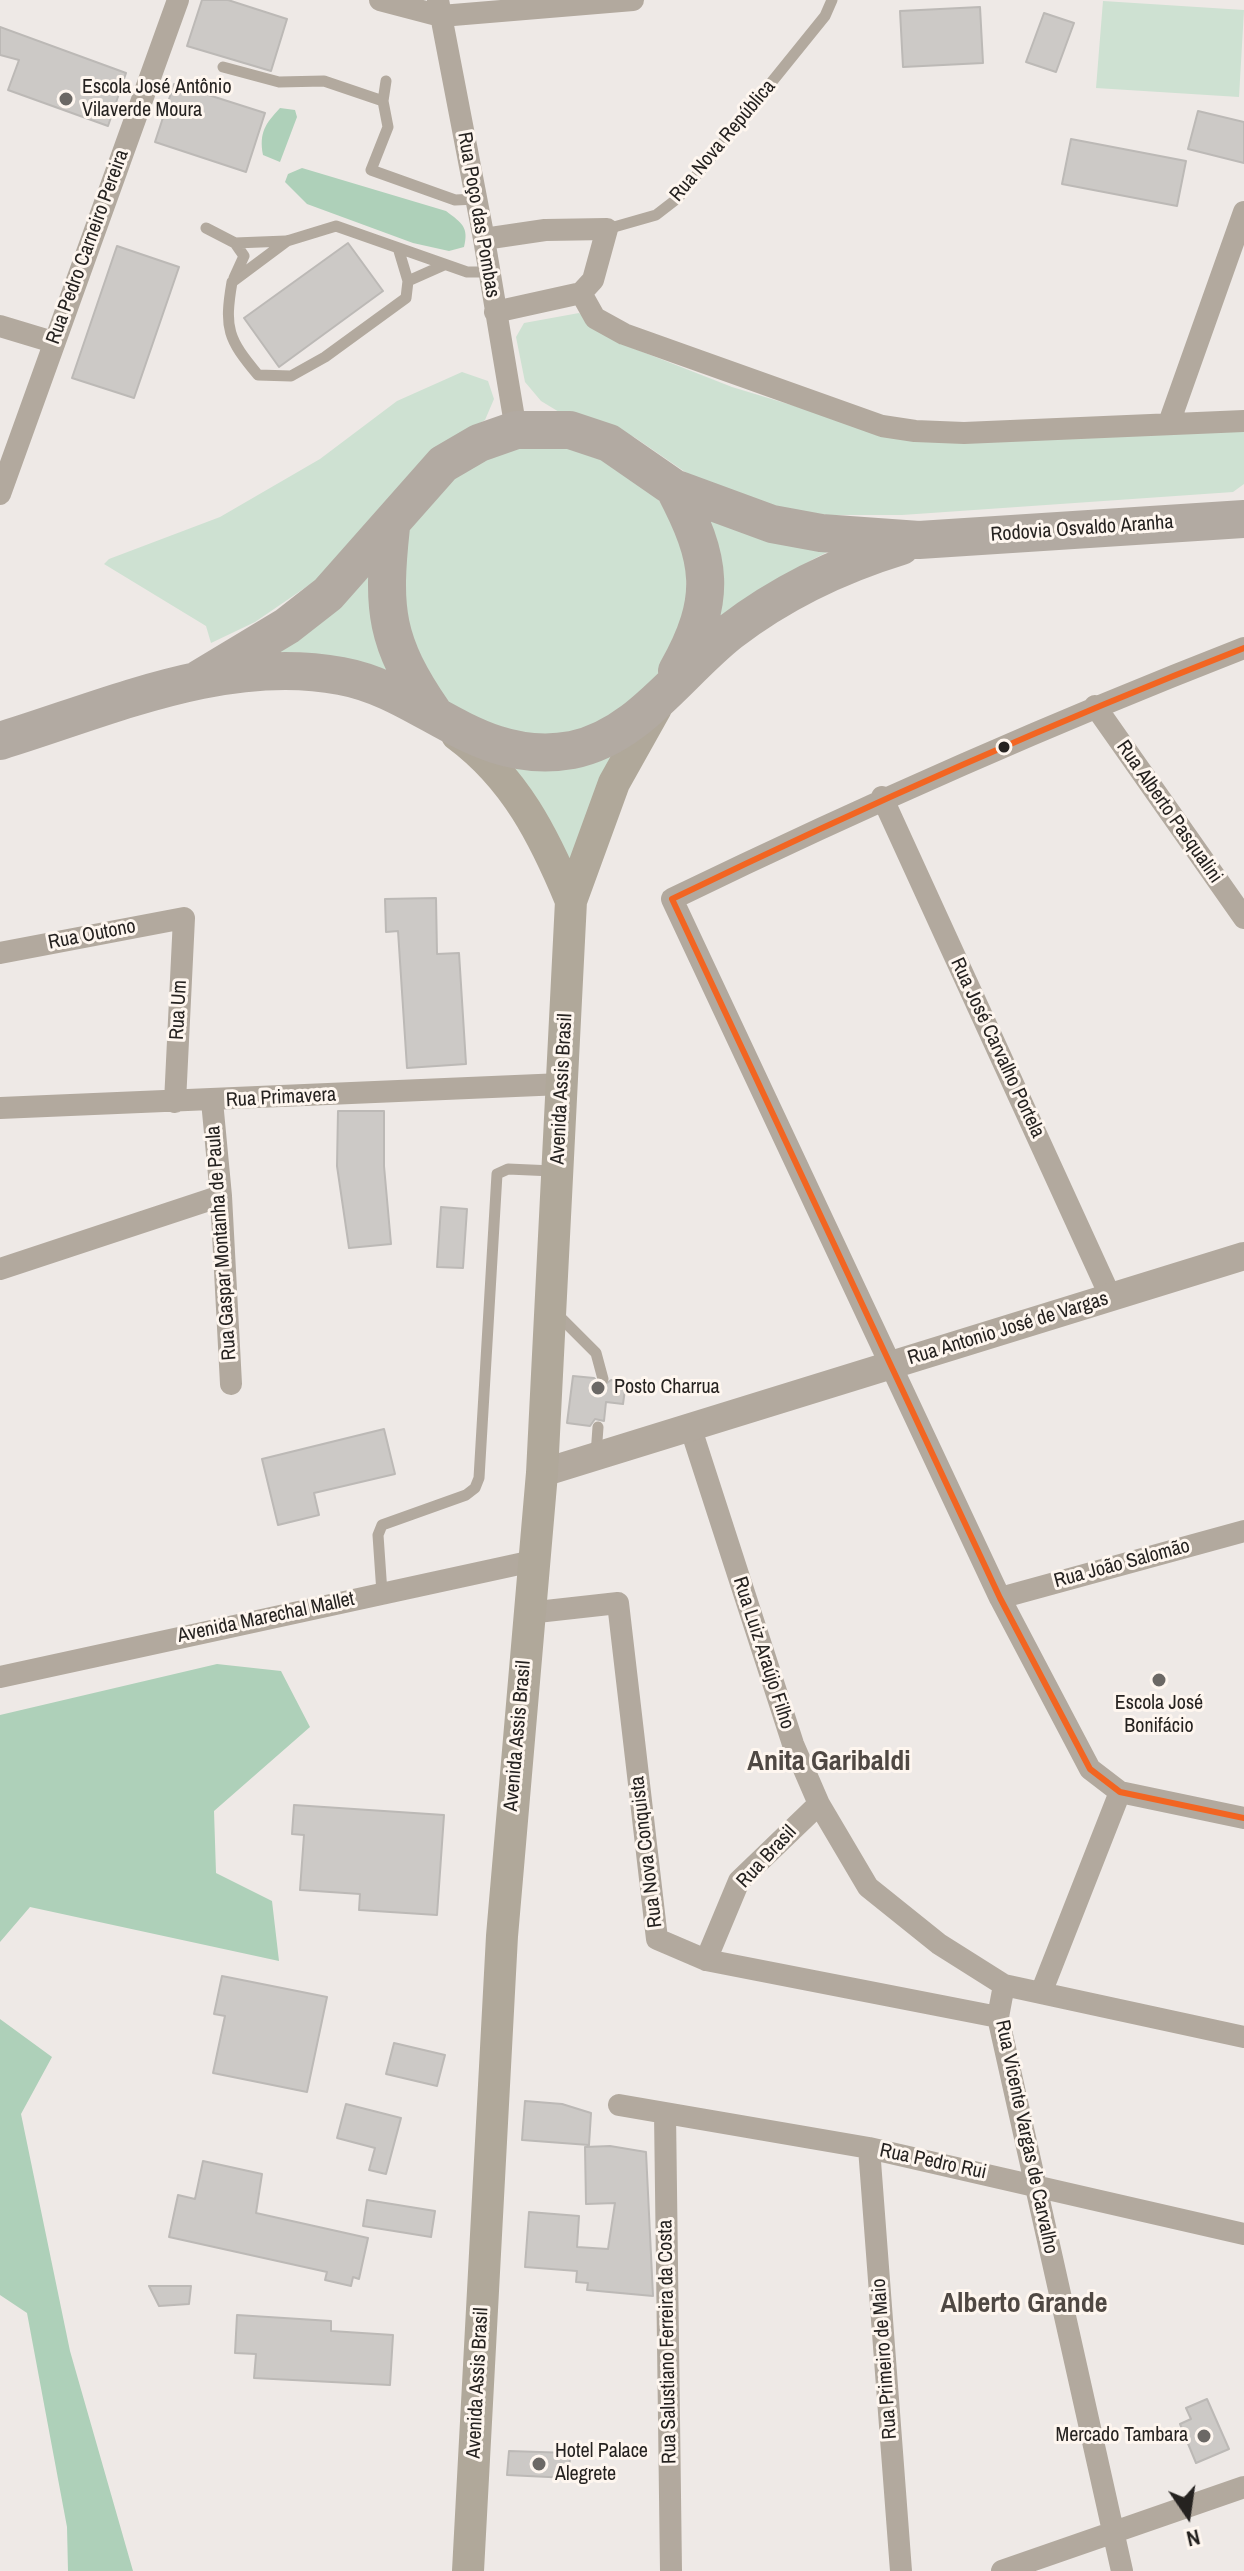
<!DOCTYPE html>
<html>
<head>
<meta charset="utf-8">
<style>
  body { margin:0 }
  #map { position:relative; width:1244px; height:2571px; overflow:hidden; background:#eee9e6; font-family:"Archivo Narrow",sans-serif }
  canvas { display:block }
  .north { position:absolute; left:1148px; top:2475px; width:80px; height:80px; -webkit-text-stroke:6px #fef6ef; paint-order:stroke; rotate:167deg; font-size:22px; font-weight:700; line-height:32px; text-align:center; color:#252220 }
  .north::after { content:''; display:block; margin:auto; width:28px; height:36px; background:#252220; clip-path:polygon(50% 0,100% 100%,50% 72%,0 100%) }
</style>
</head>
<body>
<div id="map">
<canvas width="1244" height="2571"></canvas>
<div class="north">N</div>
</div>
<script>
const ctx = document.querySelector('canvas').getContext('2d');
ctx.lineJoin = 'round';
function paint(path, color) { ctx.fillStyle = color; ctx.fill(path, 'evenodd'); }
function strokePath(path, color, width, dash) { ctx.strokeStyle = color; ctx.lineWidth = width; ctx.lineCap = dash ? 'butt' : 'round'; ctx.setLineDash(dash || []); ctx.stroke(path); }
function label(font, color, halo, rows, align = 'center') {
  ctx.font = font + ' "Archivo Narrow",sans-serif'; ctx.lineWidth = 6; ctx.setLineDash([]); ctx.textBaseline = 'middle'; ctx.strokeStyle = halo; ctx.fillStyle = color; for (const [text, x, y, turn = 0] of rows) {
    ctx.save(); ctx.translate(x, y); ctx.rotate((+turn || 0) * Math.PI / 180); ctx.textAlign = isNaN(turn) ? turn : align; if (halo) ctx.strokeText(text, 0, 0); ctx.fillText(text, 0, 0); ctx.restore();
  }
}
const green = new Path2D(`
  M1103 1 1244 10 1239 97 1096 88Z
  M579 313 625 345 732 387 877 431 1244 427V484L1233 492 902 515H828L768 506 691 476 634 437 569 418 541 401 525 382 516 337 524 323Z
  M462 372 488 381 494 399 485 420 452 440 315 581 255 622 211 643 206 626 104 564 109 559 220 517 320 459 397 401Z
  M540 439 640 473 688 543 684 648 611 725 527 740 448 707 408 656 398 551 427 494 519 441Z
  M698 508 846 543C798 565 757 591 716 625Z
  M375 565 396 673C345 657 309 649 256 653Z
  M621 747 572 879 552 827 509 759Z`);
const forest = new Path2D(`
  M280 108 295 110 297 117 280 162 263 155C259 133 265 124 280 108Z
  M302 168 446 211C462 223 469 227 464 247L449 251 413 243 307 204 285 182 288 174Z
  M217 1664 281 1671 310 1727 214 1811 216 1873 272 1901 279 1961 30 1907 0 1942V1715Z
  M0 2019 52 2057 21 2114 70 2351 133 2571H68L67 2527 27 2313 0 2295Z`);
const building = new Path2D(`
  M202 0H228L287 19 271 71 187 46Z
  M980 7 983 63 903 67 900 11Z
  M1044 13 1074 23 1056 72 1026 62Z
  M0 27 126 73 108 126 8 90 19 60 0 55Z
  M174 84 265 113 246 172 155 142Z
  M1198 111 1244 122V163L1188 149Z
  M1071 139 1186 161 1177 206 1062 184Z
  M348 243 383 291 279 367 244 318Z
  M117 246 179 267 134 398 72 378Z
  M436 898 437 954 459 953 466 1064 407 1068 398 931 386 932 385 899Z
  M338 1111H384V1166L391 1244 349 1248 337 1166Z
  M441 1207 467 1209 463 1268 437 1267Z
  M573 1376 594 1378 602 1387 611 1380 626 1382 623 1404 606 1402 604 1421 595 1419 590 1426 567 1423Z
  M384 1429 395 1474 314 1493 319 1515 278 1525 262 1459Z
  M294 1805 444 1815 437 1915 359 1910 360 1894 300 1890 304 1835 292 1834Z
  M222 1976 327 1997 307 2092 213 2073 225 2016 214 2014Z
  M394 2043 445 2055 437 2086 386 2074Z
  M525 2101 562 2104 591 2113 589 2145 522 2140Z
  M346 2104 401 2118 386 2174 369 2170 375 2148 337 2138Z
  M610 2146 646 2152 653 2296 587 2290 588 2283 576 2282 577 2271 525 2267 529 2212 579 2216 577 2247 608 2249 615 2203 586 2204 585 2147Z
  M203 2161 262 2174 256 2213 368 2238 359 2279 353 2277 351 2286 325 2280 327 2272 169 2237 178 2195 195 2199Z
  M367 2200 435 2211 431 2237 363 2226Z
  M149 2286H191L189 2304 159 2306Z
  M237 2315 331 2321V2331L393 2335 390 2385 254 2378 256 2354 235 2353Z
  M1207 2399 1229 2449 1196 2463 1180 2424 1191 2419 1186 2408Z
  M509 2451 570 2453 569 2478 507 2475Z`);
const service = new Path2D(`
  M223 67 279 82 324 81 383 101
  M386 81 383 101 388 127 371 170 455 200 477 199
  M206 228 235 243 286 241
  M607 229 656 215 678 198 825 16 832 0
  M399 251 408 281 406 298 325 357 291 376 258 375C228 339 224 329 232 282L287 241 336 226 467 272H489
  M234 278 244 256 235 243
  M408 281 444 265
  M557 1314 596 1353 603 1379
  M596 1455 598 1427
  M382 1593 378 1535 382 1525 466 1495 475 1488 479 1478 497 1174 508 1169 553 1171`);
const minor = new Path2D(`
  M380 0 441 16 633 0
  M438 0 484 239 516 430
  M484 239 545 230 607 229 593 280 581 293 495 312
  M581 293 595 318 624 334 882 426 915 431 964 433 1244 421
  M0 326 53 342
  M1169 423 1244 212
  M0 494 178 0
  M1244 648C1049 724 860 808 672 899L1000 1598 1090 1769 1120 1792 1244 1818
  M1095 706 1244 918
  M882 797 1111 1298
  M0 953 184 918 175 1102
  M212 1101 221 1196 231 1384
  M0 1108 562 1084
  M0 1269 221 1196
  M690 1426 793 1744 819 1804 868 1887 939 1944 1004 1985 1244 2037
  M1000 1598 1244 1531
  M528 1613 618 1603 657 1939 706 1960 998 2017
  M0 1677 533 1561
  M706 1960 739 1881 819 1804
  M1004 1985 998 2017 1122 2571
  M1041 1993 1120 1792
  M619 2105 869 2148 1244 2234
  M665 2113 671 2571
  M869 2148 901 2571
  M1002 2571 1244 2487`);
const tertiary = new Path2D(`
  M542 1473 1244 1256`);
const secondary = new Path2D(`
  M457 735C515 778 544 836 571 901
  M468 2571 502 1936 542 1473 571 901 614 783 656 708`);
const trunk = new Path2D(`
  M674 488C712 560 718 598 677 671
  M391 527C382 610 385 642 433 712
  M199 679 287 626 328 594 443 464 479 443 516 430H570L609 443 674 488 772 524 821 533 919 540 1244 519
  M0 741C108 708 225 654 341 676 424 691 477 767 572 750 638 737 679 672 730 632 782 592 839 565 901 546`);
const bus1 = new Path2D(`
  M1244 648C1049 724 860 808 672 899L1000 1598 1090 1769 1120 1792 1244 1818`);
const markers = [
  [66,99,8,"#6b6865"],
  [1004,747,7,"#252220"],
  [598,1388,8,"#6b6865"],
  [1159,1680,8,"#6b6865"],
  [1204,2436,8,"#6b6865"],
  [539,2464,8,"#6b6865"]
];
const poiNames = [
  ["Escola José Antônio",82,88],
  ["Vilaverde Moura",82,111],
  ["Posto Charrua",614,1388],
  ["Escola José",1159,1704,"center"],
  ["Bonifácio",1159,1727,"center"],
  ["Mercado Tambara",1188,2436,"right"],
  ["Hotel Palace",555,2452],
  ["Alegrete",555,2475]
];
const streetNames = [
  ["Rua Nova República",723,141,-50],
  ["Rua Poço das Pombas",478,215,80],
  ["Rua Pedro Carneiro Pereira",88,247,-70],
  ["Rodovia Osvaldo Aranha",1082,529,-4],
  ["Rua Alberto Pasqualini",1169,812,55],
  ["Rua Outono",92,935,-11],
  ["Rua Um",179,1010,-87],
  ["Rua José Carvalho Portela",997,1048,65],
  ["Avenida Assis Brasil",562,1089,-87],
  ["Rua Primavera",281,1098,-3],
  ["Rua Gaspar Montanha de Paula",222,1243,-94],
  ["Rua Antonio José de Vargas",1008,1329,-17],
  ["Rua João Salomão",1122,1564,-15],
  ["Avenida Marechal Mallet",266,1618,-12],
  ["Rua Luiz Araújo Filho",763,1653,72],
  ["Avenida Assis Brasil",518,1736,-85],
  ["Rua Nova Conquista",647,1852,-97],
  ["Rua Brasil",767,1857,-47],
  ["Rua Vicente Vargas de Carvalho",1026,2137,78],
  ["Rua Pedro Rui",933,2162,12],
  ["Rua Salustiano Ferreira da Costa",668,2342,-91],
  ["Rua Primeiro de Maio",885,2359,-94],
  ["Avenida Assis Brasil",478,2383,-87]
];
const districtNames = [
  ["Anita Garibaldi",829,1762],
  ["Alberto Grande",1024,2304]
];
paint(green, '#cee1d2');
paint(forest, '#aed0b9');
paint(building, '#ccc9c6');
strokePath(building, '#bcb9b6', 2);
strokePath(service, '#b2a99e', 11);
strokePath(minor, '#b2a99e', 22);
strokePath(tertiary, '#b2a99e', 28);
strokePath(secondary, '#b0a89a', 32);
strokePath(trunk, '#b2aaa2', 38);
strokePath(bus1, '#f26522', 6);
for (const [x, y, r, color] of markers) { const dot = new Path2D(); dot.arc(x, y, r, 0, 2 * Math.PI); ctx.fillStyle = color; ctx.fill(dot); strokePath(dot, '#fef6ef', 3); }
label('20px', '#252220', '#fef6ef', poiNames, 'left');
label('20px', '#252220', '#fef6ef', streetNames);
label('bold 28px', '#4f4843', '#fef6ef', districtNames);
</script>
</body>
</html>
